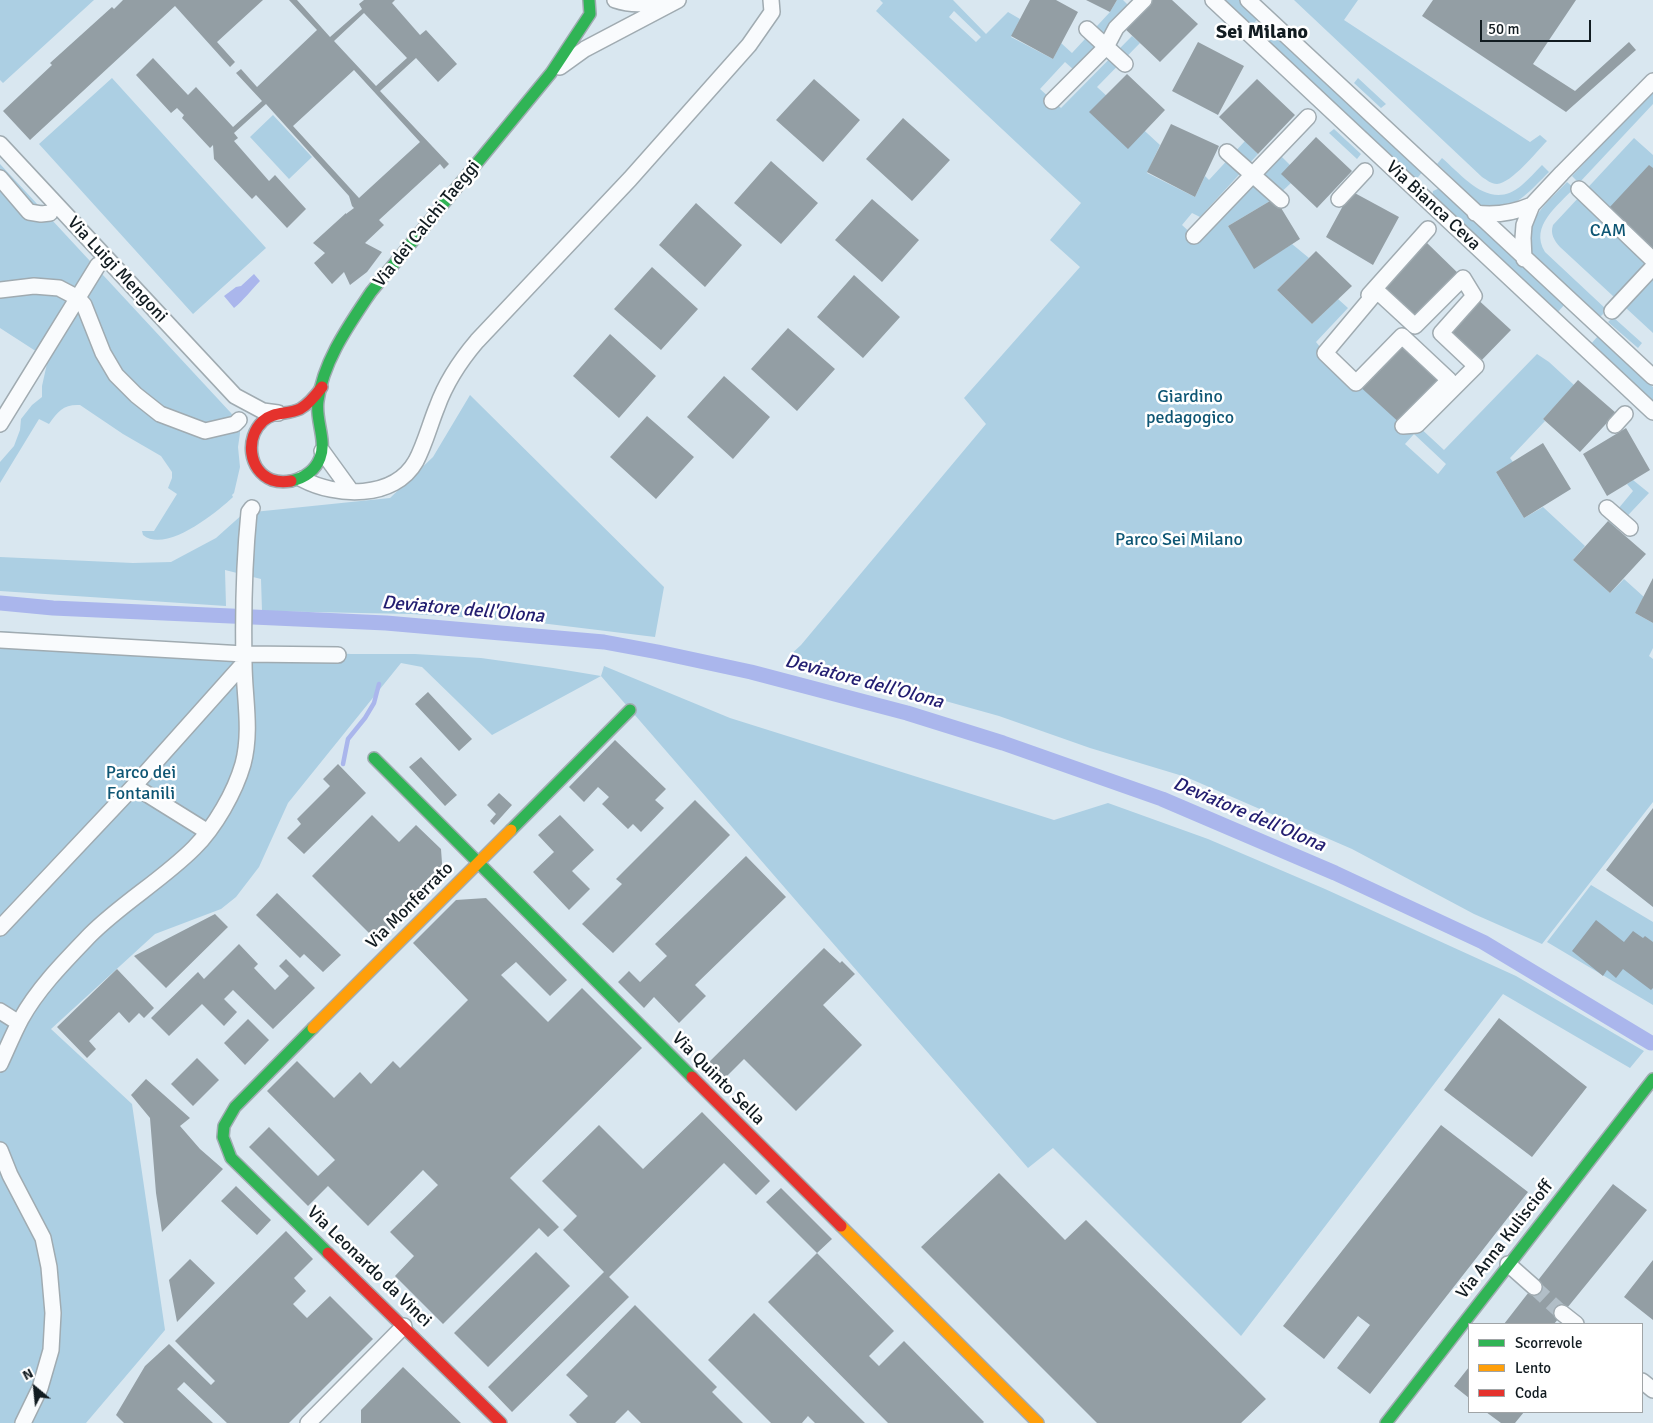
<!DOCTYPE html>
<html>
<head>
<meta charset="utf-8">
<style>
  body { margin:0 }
  #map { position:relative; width:1653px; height:1423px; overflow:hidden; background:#d9e7f0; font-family:Signika,sans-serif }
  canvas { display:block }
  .legend { position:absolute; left:1468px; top:1323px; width:175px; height:90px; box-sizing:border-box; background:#fff; border:1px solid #a0a4a6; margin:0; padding:6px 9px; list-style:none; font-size:15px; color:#121c21 }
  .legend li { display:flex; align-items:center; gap:10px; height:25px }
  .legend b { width:25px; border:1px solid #a0a4a6 }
  .north { position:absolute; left:10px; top:1363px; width:50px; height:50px; -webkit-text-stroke:4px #fff; paint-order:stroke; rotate:332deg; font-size:14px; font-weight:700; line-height:20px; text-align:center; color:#121c21 }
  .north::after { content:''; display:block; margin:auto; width:18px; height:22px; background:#121c21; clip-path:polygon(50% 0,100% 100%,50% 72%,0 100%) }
  .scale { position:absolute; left:1480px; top:20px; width:111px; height:22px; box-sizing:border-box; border:2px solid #121c21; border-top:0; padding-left:6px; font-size:15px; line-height:18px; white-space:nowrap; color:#121c21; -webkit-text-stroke:4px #fff; paint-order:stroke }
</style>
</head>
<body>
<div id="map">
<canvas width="1653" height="1423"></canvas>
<ul class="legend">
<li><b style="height:6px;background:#30b455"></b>Scorrevole</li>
<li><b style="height:6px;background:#ff9f0a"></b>Lento</li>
<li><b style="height:6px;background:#e5322d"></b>Coda</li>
</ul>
<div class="north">N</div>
<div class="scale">50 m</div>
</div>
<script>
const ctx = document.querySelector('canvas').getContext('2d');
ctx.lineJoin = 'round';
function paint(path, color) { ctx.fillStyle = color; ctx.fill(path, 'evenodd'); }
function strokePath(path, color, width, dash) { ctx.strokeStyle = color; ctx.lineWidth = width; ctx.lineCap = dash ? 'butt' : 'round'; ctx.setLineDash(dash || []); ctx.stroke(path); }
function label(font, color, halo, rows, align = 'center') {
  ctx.font = font + ' Signika,sans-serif'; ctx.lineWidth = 5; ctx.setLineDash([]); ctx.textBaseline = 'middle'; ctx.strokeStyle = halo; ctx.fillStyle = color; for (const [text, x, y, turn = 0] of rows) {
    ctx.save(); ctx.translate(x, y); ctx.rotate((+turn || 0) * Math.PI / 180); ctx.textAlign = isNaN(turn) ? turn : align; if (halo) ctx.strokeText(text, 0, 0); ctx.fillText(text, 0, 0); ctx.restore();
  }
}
const green = new Path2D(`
  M0 0H94L3 83 0 80Z
  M880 0H953L986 34 1008 12 1020 19 1011 37 1053 59 1061 43 1072 53 1110 12 1117 0H1123L1131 8 1074 70 1065 62 1040 89 1061 108 1132 36 1140 43 1097 87 1160 145 1147 173 1195 197 1205 176 1209 180 1245 141 1258 154 1200 217 1192 213 1182 225 1197 239 1204 237 1281 156 1290 165 1291 183 1275 198 1228 226 1254 268 1292 244 1309 258 1277 290 1312 324 1338 299 1348 308 1316 342 1325 353 1417 425 1444 450 1537 354 1549 362 1574 385 1543 419 1545 421 1510 458 1513 462 1496 472 1524 518 1543 507 1585 546 1573 560 1610 593 1624 579 1644 597 1635 613 1653 623V648L1649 656 1653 659V802L1542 944 1474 914 1352 849 1186 777 1090 748 999 716 788 657 801 645 986 424 964 398 1080 267 1050 240 1081 203 876 11 883 3ZM954 11 981 37 976 42 949 17ZM1414 434 1446 464 1438 474 1405 444Z
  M1222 0H1241L1259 17 1251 27Z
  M1294 0H1358L1344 20 1530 142 1540 135 1547 141C1536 152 1512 183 1497 184 1491 184 1487 180 1482 177Z
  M1270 27 1423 171 1415 181 1261 37Z
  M112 78 266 248 193 314 39 144Z
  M1358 78 1386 104 1381 108 1354 83Z
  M1653 90V104L1579 183 1572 176Z
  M273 115 312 157 289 179 250 137Z
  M1334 129 1361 154 1357 159 1329 133Z
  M1634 138 1653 155V333L1560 247C1554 240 1550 234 1553 225Z
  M1442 158C1465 178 1491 212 1522 185 1529 179 1535 172 1542 165L1549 172C1522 199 1500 227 1462 192 1460 189 1459 186 1457 183 1450 176 1444 170 1437 164Z
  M0 164 231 413 239 425 240 433 238 447 240 467 234 493 232 495 233 497C217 512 166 554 143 535L142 531H154L177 494 168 488 172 478V472L161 456 123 434 80 405C64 404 58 411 49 424L39 419 0 483V462L14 446 20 430 21 419 32 405 42 397V386L48 359 0 328Z
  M1567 182 1574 188C1558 206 1529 226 1545 252L1607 310 1598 319 1535 260C1518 224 1545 205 1567 182Z
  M1440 188 1565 304 1557 313 1432 197 1433 191Z
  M1613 317 1642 343 1638 348 1608 322Z
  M1598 336 1653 387V403L1590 345Z
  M470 395 664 587 655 637 524 621 411 614 262 611 261 579 225 570 226 606 0 591V557L133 563 171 562 216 538 244 513 390 498 433 457Z
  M1633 480 1649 493 1616 528 1608 521 1633 491 1627 484Z
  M0 631 351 654H415L481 658 553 668 601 676 604 666 730 718 1054 820 1108 803 1208 839 1325 889 1516 976 1644 1051 1630 1068 1503 994 1241 1336 1053 1148 1028 1168 601 676 492 735 422 667 401 663 288 803 259 867 236 897 221 909 155 934 51 1029 132 1104 165 1330 86 1423H0Z
  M1591 885 1653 922V1005L1547 942Z`);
const water = new Path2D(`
  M254 274 260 281C251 290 244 300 234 308L224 296 236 287 241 286Z`);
const stream = new Path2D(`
  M343 764 348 739 365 718 374 703 379 684`);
const canal = new Path2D(`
  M0 603 53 608 386 623 604 642 658 652 751 672 907 713 1003 743 1162 799 1335 873 1483 942 1651 1043`);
const building = new Path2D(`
  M123 0H263L217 42 235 62 230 67 175 6 30 140 3 111 52 65 50 63 112 7 114 9Z
  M289 0H297L330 37 362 9 359 4 364 0H395L392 3 420 35 426 30 457 64 438 82 416 58 380 91 449 164 444 169 440 164 379 220 384 225 365 243 382 252 367 272 350 285 344 272 332 284 314 263 325 253 313 243 346 213V214L354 208 352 206 349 196 266 104 234 133 238 138 234 141 269 181 275 175 306 209 287 228 256 195 252 199 214 159 213 145 210 148 182 118 184 115 177 108 171 113 136 75 153 58 188 95 196 87 233 127 262 101 236 73 241 69 257 87 317 30ZM364 13 407 58 376 86 334 41ZM354 70 420 142 359 198 293 126Z
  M1030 0H1056L1078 12 1053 59 1011 36Z
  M1086 0H1117L1110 12Z
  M1147 0H1172L1198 24 1160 62 1122 26Z
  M1433 0H1576L1533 64 1575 91 1629 42 1636 50 1566 112 1422 16Z
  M1198 42 1244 66 1218 115 1172 91Z
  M1127 74 1165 110 1128 149 1089 112Z
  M814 79 860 120 823 162 776 120Z
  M1257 79 1295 115 1258 154 1219 117Z
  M903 118 950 160 912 201 866 159Z
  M1171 124 1219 146 1195 197 1147 172Z
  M1316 137 1352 171 1317 208 1281 174Z
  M771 161 818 203 781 244 734 203Z
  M1649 165 1653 168V251L1608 209Z
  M1351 191 1399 217 1373 265 1326 237Z
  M1275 198 1300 239 1254 269 1228 226Z
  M872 199 919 240 882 282 835 240Z
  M696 203 742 245 705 287 659 245Z
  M1425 241 1463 278 1415 326 1377 291Z
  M1316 251 1352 286 1312 324 1277 290Z
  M652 267 698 309 661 350 614 309Z
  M854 275 900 317 863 358 817 317Z
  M1474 296 1511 330 1476 366 1441 333Z
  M788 328 835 369 797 411 751 369Z
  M610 334 656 376 619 418 573 376Z
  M1402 336 1449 380 1403 426 1356 383Z
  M724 376 770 417 733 459 687 417Z
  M1578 380 1616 413 1580 452 1543 419Z
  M647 416 694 457 656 499 610 457Z
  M1626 428 1650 470 1607 496 1583 454Z
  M1543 443 1571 489 1524 518 1496 472Z
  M1608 521 1646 554 1610 593 1573 560Z
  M1653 578V623L1635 613Z
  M428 692 472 739 459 751 415 704Z
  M615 740 666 789 655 800 664 808 641 832 633 824 628 829 602 804 609 797 598 787 584 802 569 787Z
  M421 757 457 795 445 806 409 767Z
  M338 764 366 793 304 854 287 838 301 824 297 819 330 786 323 779Z
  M499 793 512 805 494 825 490 821 496 814 487 805Z
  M695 800 730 835 613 953 582 924 622 884 616 879Z
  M1653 808V907L1606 870Z
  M372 815 399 842 416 825 441 849 443 877 378 942 312 876Z
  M560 815 594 850 572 871 590 889 569 910 533 872 554 852 538 835Z
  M746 856 786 897 695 985 706 996 679 1023 654 997 644 1008 618 982 629 971 640 982 667 956 655 944Z
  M277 893 341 955 323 972 304 954 300 958 256 915Z
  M486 898 567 980 550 996 516 962 501 975 548 1022 582 988 642 1048 510 1178 559 1227 548 1237 539 1228 443 1324 395 1276 414 1256 390 1232 438 1185 423 1170 368 1226 328 1186 308 1206 249 1147 269 1127 318 1176 335 1160 267 1091 297 1061 334 1098 360 1072 371 1084 393 1061 400 1068 468 1000 413 943 456 900Z
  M215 914 228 927 166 988 134 956Z
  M1596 920 1624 942 1633 931 1643 938 1645 936 1653 942V988L1651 990 1623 969 1616 978 1607 970 1603 976 1572 951Z
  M239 944 258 964 254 968 275 990 289 976 279 966 286 959 315 988 273 1029 233 990 224 999 237 1012 224 1026 202 1004 169 1036 151 1018 198 972 204 979Z
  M824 948 840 963 842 961 855 974 823 1005 862 1045 796 1111 744 1059 720 1083 704 1067Z
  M117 969 154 1008 144 1018 139 1013 129 1023 119 1012 89 1041 96 1049 87 1058 57 1027Z
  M1499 1018 1587 1087 1532 1157 1444 1090Z
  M248 1019 269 1040 245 1065 224 1043Z
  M197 1058 219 1080 193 1106 171 1084Z
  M146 1079 190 1118 180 1126 200 1149 223 1169 162 1232 156 1193 150 1118 131 1095Z
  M702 1112 770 1181 756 1195 724 1163 609 1277 629 1297 512 1412 488 1387 604 1272 563 1230 577 1216 542 1181 599 1125 643 1169Z
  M1441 1125 1528 1192 1370 1394 1337 1368 1370 1325 1358 1316 1324 1359 1283 1326Z
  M999 1173 1065 1240 1086 1220 1266 1399 1241 1423H1097L921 1247Z
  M1613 1184 1647 1210 1554 1324H1504Z
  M236 1186 271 1220 257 1235 221 1201Z
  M781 1188 832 1239 817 1253 766 1202Z
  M286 1231 313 1259 294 1278 306 1291 293 1304 307 1318 330 1296 373 1339 289 1423H227L184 1382 177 1389 213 1423H124L116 1415 145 1366 169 1344 211 1385 215 1381 175 1341Z
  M536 1252 570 1286 488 1367 454 1333Z
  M817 1253 894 1331 869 1356 879 1366 904 1341 984 1422 983 1423H888L768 1302Z
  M190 1259 215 1283 177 1322 169 1280Z
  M1653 1260V1320L1624 1297Z
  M635 1305 717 1387 712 1392 743 1423H641L628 1410 615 1423H577L569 1415 588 1396 566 1375Z
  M754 1313 865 1423H815L808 1416 802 1423H771L708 1360Z
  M403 1367 461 1423H361V1410Z
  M1469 1367V1398L1454 1386Z
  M1486 1412H1524L1515 1423H1501Z`);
const streetTunnel = new Path2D(`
  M1534 1287 1562 1313`);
const street = new Path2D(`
  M615 0C630 5 646 5 661 0
  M1213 0 1653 412
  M1248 0 1653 377
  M1087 29 1125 64
  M560 67 585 49 678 0
  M1052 101 1106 47 1116 28 1144 0
  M0 144 235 396 263 411 278 413
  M1227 152 1281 200
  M0 178 29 212 41 214 50 213
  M1579 189 1653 260
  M1339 199 1365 171
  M1475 213C1495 216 1513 213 1532 205
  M1194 236 1308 117
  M1524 259 1523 238 1524 225 1532 205 1562 173 1653 81
  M1463 278 1474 296 1441 333 1476 366 1417 425 1403 426 1449 380 1402 336 1356 383 1325 353 1377 291 1415 326Z
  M0 290 34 286 59 288 78 298 84 305 103 353 116 375 136 395 160 414 205 431 235 424 239 420
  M1369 295 1428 229
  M1612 311 1653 267
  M0 424 98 265
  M1615 425 1625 414
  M322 451 351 491
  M302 479C336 497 394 500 416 461 425 444 430 424 437 407 446 382 460 361 477 341L630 179 749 45 772 12 771 0
  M1607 508 1630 528
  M0 640 244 654 338 655
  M134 786 208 832
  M0 928 134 786 244 663
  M0 1011 19 1023
  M0 1064C7 1049 13 1034 21 1019 38 988 65 961 90 935 122 903 162 880 194 848 215 827 235 792 243 764 252 730 244 696 244 663 243 612 244 562 249 512L252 508
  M0 1150 10 1175 43 1238 49 1267 53 1313 51 1350 40 1388 23 1423
  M1508 1264 1534 1287
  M1562 1313 1576 1324
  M1642 1381 1653 1390
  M308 1423 404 1326`);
const fast = new Path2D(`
  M291 481C304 478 315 471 320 458 327 440 315 420 318 401 323 361 349 325 371 292L551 73 590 14 589 0
  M374 758 692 1077
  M511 830 630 710
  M313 1028 235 1107 224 1126 223 1137 231 1158 328 1253
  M1386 1423 1653 1079`);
const slow = new Path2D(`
  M313 1028 511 830
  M841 1226 1038 1423`);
const jam = new Path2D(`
  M291 481C285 482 278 482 272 480 248 470 245 438 263 421 274 411 287 415 300 409 309 404 316 395 322 387
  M692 1077 841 1226
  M328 1253 501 1423`);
const streetNames = [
  ["Via Bianca Ceva",1433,206,43],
  ["Via dei Calchi Taeggi",427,224,-51],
  ["Via Luigi Mengoni",117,270,47],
  ["Via Monferrato",410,906,-45],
  ["Via Quinto Sella",718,1079,45],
  ["Via Anna Kuliscioff",1505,1240,-52],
  ["Via Leonardo da Vinci",369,1267,44]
];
const parkNames = [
  ["CAM",1608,231],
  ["Giardino",1190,397],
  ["pedagogico",1190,418],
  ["Parco Sei Milano",1179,540],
  ["Parco dei",141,773],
  ["Fontanili",141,794]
];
const waterNames = [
  ["Deviatore dell'Olona",463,610,5],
  ["Deviatore dell'Olona",864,682,15],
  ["Deviatore dell'Olona",1249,815,23]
];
const quarterNames = [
  ["Sei Milano",1262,33]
];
paint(green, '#accfe3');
paint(water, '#aab6ec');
strokePath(stream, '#aab6ec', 4.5);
strokePath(canal, '#aab6ec', 15);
paint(building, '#939ea4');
strokePath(streetTunnel, '#b1bec7', 15, [15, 8]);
strokePath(street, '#a0abb1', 18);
strokePath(fast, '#a0abb1', 14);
strokePath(slow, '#a0abb1', 14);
strokePath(jam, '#a0abb1', 14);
strokePath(street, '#f9fbfd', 15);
strokePath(fast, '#30b455', 11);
strokePath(slow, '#ff9f0a', 11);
strokePath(jam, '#e5322d', 11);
label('18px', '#121c21', '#fff', streetNames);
label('18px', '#0e5674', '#fff', parkNames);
label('italic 19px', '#221d70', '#fff', waterNames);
label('bold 20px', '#121c21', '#fff', quarterNames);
</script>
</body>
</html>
